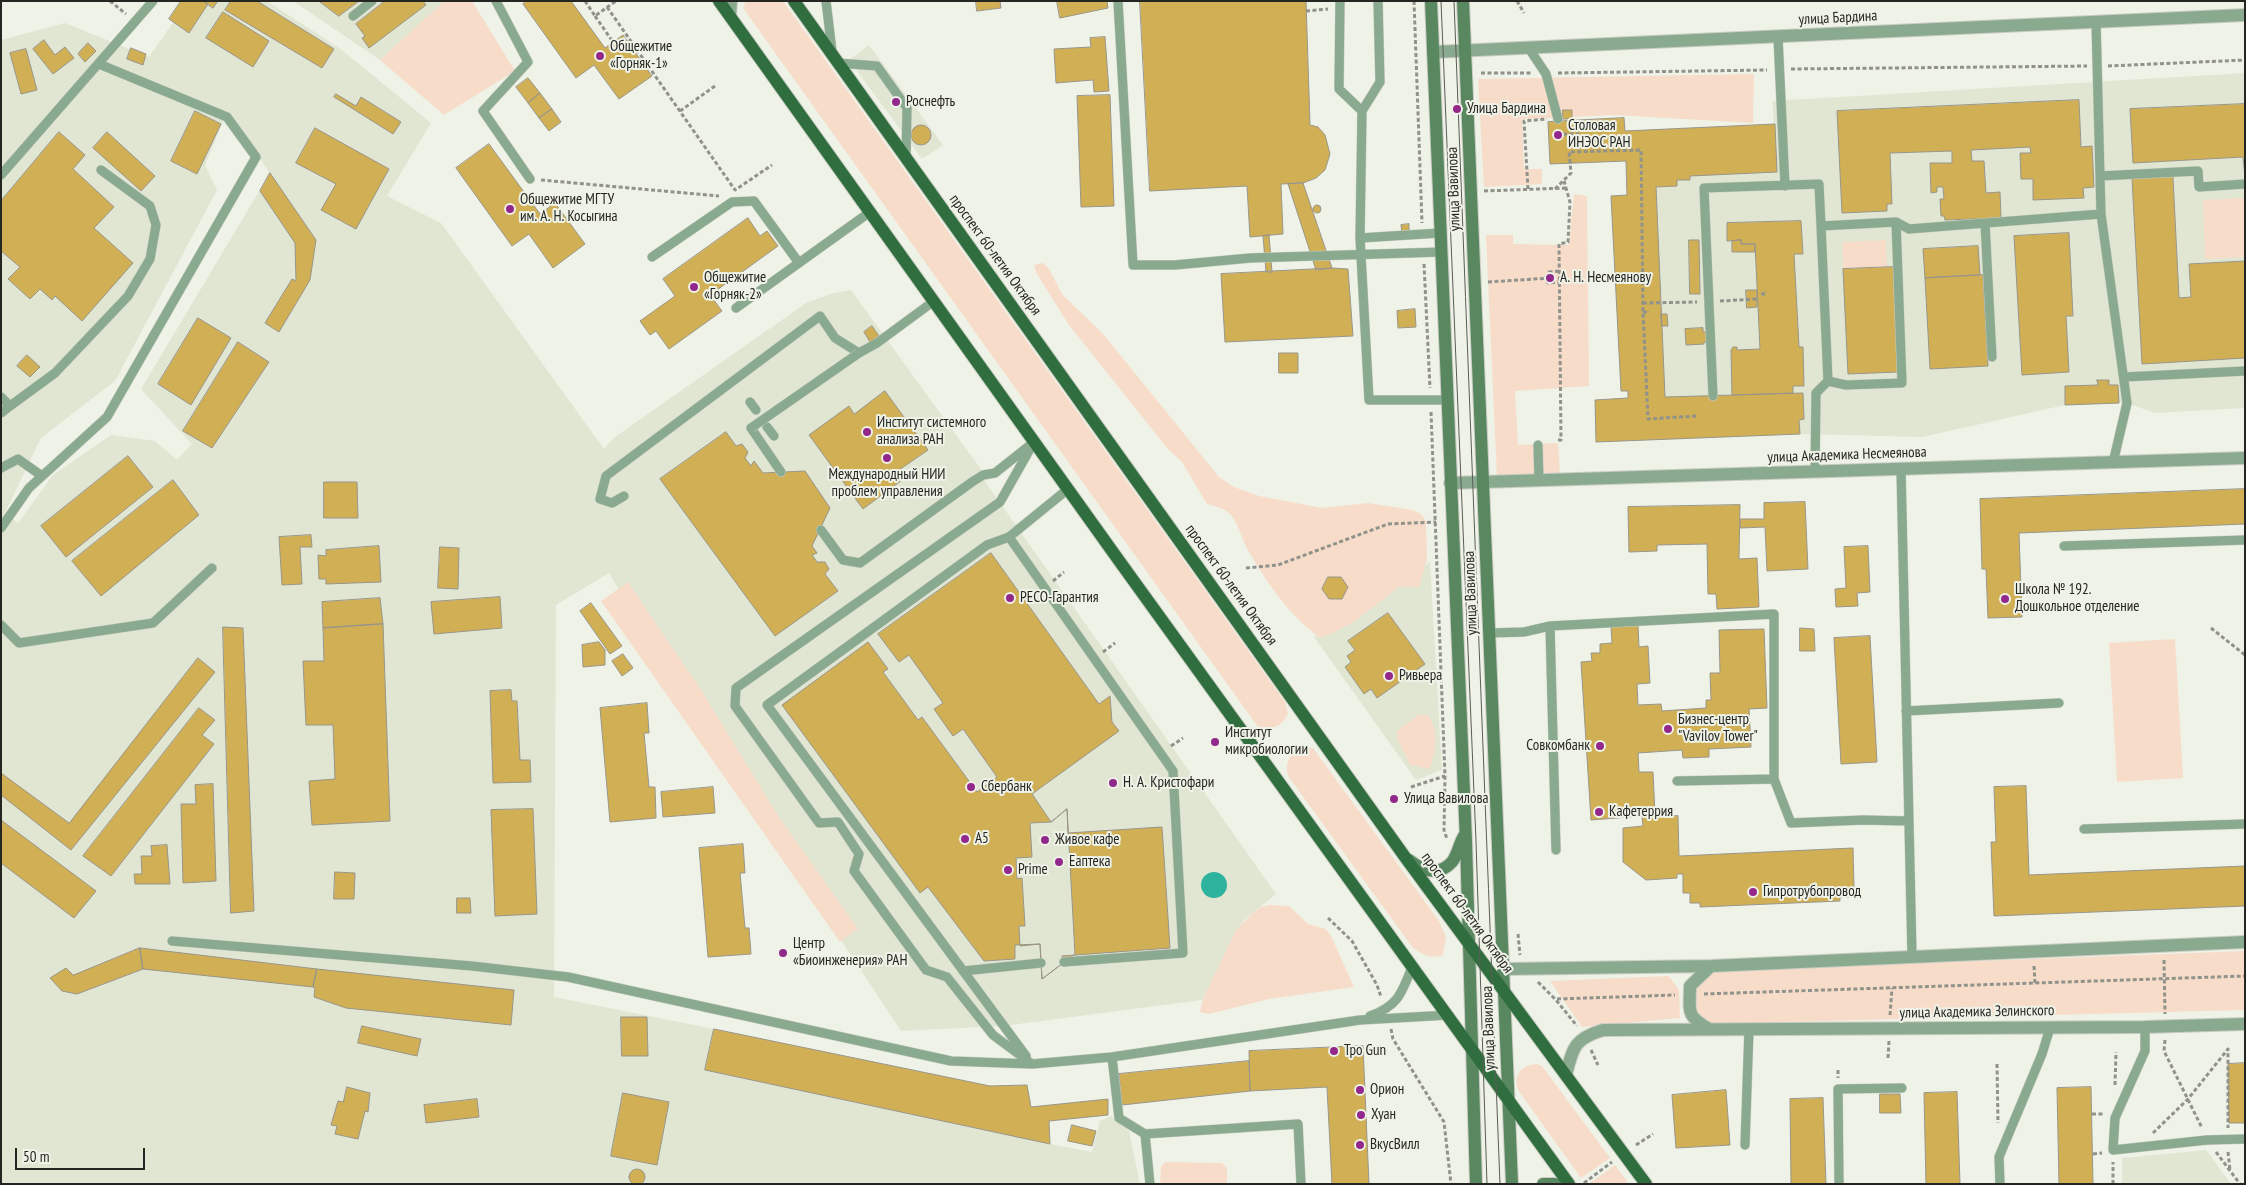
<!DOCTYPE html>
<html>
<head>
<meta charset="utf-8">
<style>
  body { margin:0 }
  #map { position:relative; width:2246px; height:1185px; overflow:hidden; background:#eff2e7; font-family:"PT Sans Narrow",sans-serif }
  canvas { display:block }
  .frame { position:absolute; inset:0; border:2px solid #252622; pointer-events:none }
  .scale { position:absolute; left:15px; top:1148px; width:130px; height:22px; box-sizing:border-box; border:2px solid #252622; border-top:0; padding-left:6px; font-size:15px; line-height:18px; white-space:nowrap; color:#252622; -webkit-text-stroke:4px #eff2e7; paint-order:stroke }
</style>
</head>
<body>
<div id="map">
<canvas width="2246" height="1185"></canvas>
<div class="frame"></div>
<div class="scale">50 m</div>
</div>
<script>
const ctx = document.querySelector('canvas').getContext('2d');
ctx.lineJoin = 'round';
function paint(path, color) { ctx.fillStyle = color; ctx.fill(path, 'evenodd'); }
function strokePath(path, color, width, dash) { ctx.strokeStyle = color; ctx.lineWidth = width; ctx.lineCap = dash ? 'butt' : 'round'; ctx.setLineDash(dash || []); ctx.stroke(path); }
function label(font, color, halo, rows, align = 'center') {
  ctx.font = font + ' "PT Sans Narrow",sans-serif'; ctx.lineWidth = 4; ctx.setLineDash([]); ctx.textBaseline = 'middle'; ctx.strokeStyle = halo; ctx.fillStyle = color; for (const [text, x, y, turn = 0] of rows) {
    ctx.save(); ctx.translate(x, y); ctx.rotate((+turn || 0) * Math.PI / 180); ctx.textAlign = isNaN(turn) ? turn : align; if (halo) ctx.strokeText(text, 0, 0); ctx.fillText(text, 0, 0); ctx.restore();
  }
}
const built = new Path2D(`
  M188 1H267L342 50 431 123 387 196 441 223 604 449 615 437 806 303 833 293 851 290 980 468 986 483 1276 894 1243 921 1202 1000 1003 1026 901 1031 767 828 609 573 556 605 554 997 714 1029 705 1070 1050 1144 1092 1152 1100 1121 1111 1116 1129 1131 1140 1184H1V40L65 23 149 57ZM227 112 270 173 141 389 192 444 177 460 155 441 111 435 53 475 18 523 5 513 41 438 115 381 217 190 205 165Z
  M293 1H444L380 60Z
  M869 45 943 145 922 159 849 60Z
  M2245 73V408L2155 413 2127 403 2065 405 1922 437 1800 434 1596 442 1595 400 1628 398V391H1621L1611 196 1627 195 1626 161 1550 164 1548 122 1624 118 1625 131 1774 124 1772 101Z
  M1430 562 1442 770 1416 780 1314 637Z
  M2206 1150 2231 1184H2122V1158Z`);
const green = new Path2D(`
  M444 1H472L515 71 444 115 380 60Z
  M746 1H783L1285 702 1288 714C1280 728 1274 729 1258 727L743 8Z
  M1754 74 1753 123 1615 115 1522 119 1524 169H1542V184L1484 187 1478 79Z
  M1574 194 1587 196 1589 386 1515 391 1518 445 1558 443 1560 475 1497 478 1486 235H1513V244L1569 245Z
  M2245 198V257L2205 259 2203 200Z
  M1886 240 1887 267 1843 269 1842 242Z
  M1043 263 1049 269 1062 294 1104 335 1219 477 1234 487 1259 496 1322 508 1368 503 1412 510 1421 514 1426 521 1427 559 1419 587H1399L1355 621 1329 635 1319 637C1290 616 1266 582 1248 550 1242 540 1239 525 1231 515 1225 508 1216 507 1207 504L1182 462 1167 448 1069 325 1037 274 1034 265Z
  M628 582 701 690 777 814 858 929 840 942 601 601Z
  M2175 639 2183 778 2117 782 2109 643Z
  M1418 715H1428C1439 731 1436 751 1430 769L1410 765 1398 740 1397 731Z
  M1300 748H1313L1439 921 1446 937 1443 955C1430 959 1424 955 1413 948L1288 776C1285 761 1289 756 1300 748Z
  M1270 905 1289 906 1308 924 1326 929 1331 936 1354 987 1269 999 1209 1014 1200 1012 1203 999 1236 930 1253 913 1261 907Z
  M2245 951V1010L1710 1024 1697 1017 1696 983 1713 971Z
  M1669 976 1679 990 1680 1018 1582 1027 1550 981Z
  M1537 1064 1542 1066 1610 1158 1581 1178 1518 1090C1513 1074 1522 1065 1537 1064Z
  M1165 1162 1222 1163 1227 1168V1184H1160L1161 1167Z
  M1615 1165 1629 1184H1589Z`);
const water = new Path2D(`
  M1201 885a13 13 0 1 1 26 0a13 13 0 1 1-26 0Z`);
const building = new Path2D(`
  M181 1H204L208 4 189 33 169 19Z
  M204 1H218L213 8Z
  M231 1H257L334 49 322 68 225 10Z
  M319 1H359L339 16Z
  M385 1H423L426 5 369 48 362 38 365 36 356 24Z
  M526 1H571L605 48 623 35 652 76 619 99 594 65 576 78 523 4Z
  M976 1H1000L1001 8 977 11Z
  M1057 1H1107L1108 8 1060 18Z
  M1140 1H1306L1310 125 1318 127 1325 135 1330 154 1325 170 1316 178 1303 183 1281 184 1283 234 1250 237 1247 186 1150 191Z
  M223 12 269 41 253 67 206 38Z
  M1105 37 1109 91 1094 92 1093 80 1056 83 1054 49 1091 47 1090 38Z
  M44 40 55 55 65 47 74 58 53 74 33 49Z
  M88 43 96 51 85 62 78 54Z
  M131 48 146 54 143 65 127 59Z
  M26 49 37 90 21 94 10 53Z
  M528 78 540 93 528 103 516 87Z
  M540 93 552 109 539 118 528 103Z
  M336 94 356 106 361 97 401 122 393 134 334 97Z
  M1110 95 1114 206 1081 207 1077 96Z
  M2079 100 2081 147 2092 146 2094 187 2083 188 2084 198 2033 200V179H2021L2020 153H2031L2030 147 1971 150 1972 161H1984L1986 193 2000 192 2001 218 1945 220 1944 216H1941L1940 199H1944L1943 187H1937V192L1931 193 1930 163H1952V151L1890 153 1892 204H1887V211L1842 213 1837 111Z
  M2245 104V177L2243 157 2133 163 2130 109Z
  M552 109 561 122 549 131 539 118Z
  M1563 110H1572V119H1563Z
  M195 111 221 124 197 174 171 161Z
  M1624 118 1625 131 1775 124 1777 172 1690 176V180H1677V186L1656 187 1665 397 1803 393 1804 419 1799 420 1800 434 1596 442 1595 400 1628 398V391H1621L1611 196 1627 195 1626 161 1550 164 1548 122Z
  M911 135a10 10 0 1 1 20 0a10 10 0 1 1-20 0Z
  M315 128 389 169 356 229 321 210 336 184 296 163Z
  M59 132 85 155 73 169 114 207 94 228 133 263 82 321 55 296 52 300 40 289 30 299 8 279 20 267 1 251V201Z
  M107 132 155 176 141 191 93 148Z
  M489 144 540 214 555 203 585 244 553 268 529 234 512 246 456 168Z
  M270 173 316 240 310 280 279 332 265 323 292 279 296 281 295 243 260 191Z
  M2173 177 2179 298 2191 297 2189 264 2245 261V358L2142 364 2132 179Z
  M1303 183 1332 268 1316 270 1288 184Z
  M1313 209a4 4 0 1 1 8 0a4 4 0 1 1-8 0Z
  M748 218 760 236 767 231 778 246 710 295 722 311 669 349 656 331 650 335 640 321 675 296 663 279Z
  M1801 221 1803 254H1794L1799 347H1803L1804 386H1793V393L1732 395 1731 350 1733 347H1737V350L1760 349 1755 244H1741V240L1727 241V223Z
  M1409 224V232L1402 233 1401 225Z
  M2069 233 2073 316H2066L2069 372 2022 375 2014 236Z
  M1269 235 1272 272H1266L1263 236Z
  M1689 240H1699L1700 294H1690Z
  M1741 240V244H1755V252H1732V241Z
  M1978 246 1980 275 1925 278 1923 249Z
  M1894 267 1899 372 1848 374 1843 269Z
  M1332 268 1348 269 1353 336 1225 342 1221 274Z
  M1983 275 1988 366 1930 369 1925 278Z
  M1746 290H1757V307L1747 308Z
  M1415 309 1416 327 1398 328 1397 311Z
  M1661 314H1667L1668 326H1662Z
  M198 318 231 338 191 405 158 384Z
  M872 326 879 336 870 342 864 332Z
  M1703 328V332H1708L1709 342H1704V344L1686 345 1685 329Z
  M238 342 269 362 212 448 183 431Z
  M1279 353H1298V373H1279Z
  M27 355 40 367 30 377 17 366Z
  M2097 380H2109V385H2118L2119 403 2065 405V386L2098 385Z
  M885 391 928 450 896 472 902 480 863 509 809 435 849 406 854 414Z
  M726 432 736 446 742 444 748 452 745 458 751 466 754 461 763 473 805 471 830 508 812 546 817 553 812 555 817 562H825L829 569 825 574 838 591 775 636 660 479Z
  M128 456 153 487 66 557 41 526Z
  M173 480 199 515 101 596 72 561Z
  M324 482H357L358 518H324Z
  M2245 489V524L2019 533 2022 617 1988 618 1986 569H1982L1980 499Z
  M1805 502 1808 569 1767 571 1765 527 1740 528V519H1764V503Z
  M1740 505 1739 559 1757 558 1759 607 1717 609 1716 594H1708L1707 544 1657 545V551L1629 552 1628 507Z
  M311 535 312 547H300L302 584 282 585 279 537Z
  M379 546 381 582 326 584V579H319L318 555 326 556V550Z
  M1868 546 1870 592 1857 593 1858 606 1836 607 1835 589 1846 588 1844 547Z
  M440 547 459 548 458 589 438 588Z
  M991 553 1099 704 1110 696 1112 722 1119 731 1032 794 1051 822 1067 809 1068 833 1162 827 1170 948 1062 956 1063 963 1042 979 1040 944 1015 945V959L984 961 928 887 920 893 782 705 868 642 888 669 883 672 918 720 922 717 977 792 997 777 963 729 953 736 934 709 943 703 909 655 899 662 878 634Z
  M1328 577H1341L1348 587 1342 599H1329L1322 589Z
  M500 597 502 628 434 634 431 602Z
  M380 598 383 624 323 628 322 602Z
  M591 603 622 646 610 654 580 611Z
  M1388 613 1425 664 1377 698 1371 689 1364 694 1345 667 1351 662 1347 656 1355 650 1348 641Z
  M383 624 390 821 312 825 309 781 335 779 333 725H306L303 661H324L323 628Z
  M1638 625 1639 647 1648 646 1650 683 1637 684 1638 705 1661 704 1662 711 1706 708V700H1711L1710 673H1720L1719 630 1764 629 1767 708 1749 709 1751 747 1709 749V757L1683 758 1682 750 1638 753 1639 772H1653L1655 815 1591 820 1581 662 1592 661 1591 653H1600V644L1612 643 1611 626Z
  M223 627 243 628 254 911 231 913Z
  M1800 628 1814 629 1815 651H1800Z
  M1870 636 1877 762 1841 764 1834 638Z
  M599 642 605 650V665L583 667 582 645Z
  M623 654 633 668 622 676 612 661Z
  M198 658 215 672 71 850 1 795V773L69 823Z
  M511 690 512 701H517L520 760H530L531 782 493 783 490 691Z
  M647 703 649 733H644L649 787H655L656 818 610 822 600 708Z
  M199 708 215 720 202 735 214 744 111 876 83 856Z
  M213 784 216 881 183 883 181 804H196L195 785Z
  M2026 786 2029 875 2245 866V906L1994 916 1991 842H1996L1994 787Z
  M713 787 715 813 663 817 661 792Z
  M533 809 537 914 495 916 491 810Z
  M1067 809 1075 954 1042 979 1040 944 1020 946 1019 926H1025L1022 878 1017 879 1016 858 1032 857 1030 823 1051 822Z
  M1678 816 1679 856 1853 848 1854 888H1849V897H1840V901L1700 907V903H1690V893H1683V874H1677V878L1646 880 1623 862V828L1643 826 1642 817Z
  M1 820 96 891 74 918 1 863Z
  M743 844 745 873H740L745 928H749L751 954 708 957 699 848Z
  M167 845 170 884H135L134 874H142L141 856H152L151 846Z
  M335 872 355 873 354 899H334Z
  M457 898H470L471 913H457Z
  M140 948 317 969 313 987 143 969Z
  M140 948 143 969 77 994 62 991 50 978 66 968 73 975Z
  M317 969 514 990 511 1025 346 1008 314 997 315 988 313 987Z
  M621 1017H647L648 1056H622Z
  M362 1026 421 1039 417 1056 358 1043Z
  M714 1029 990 1086 1027 1085 1031 1107 1108 1099V1115L1049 1121 1050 1144 705 1070Z
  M1363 1046 1369 1184H1332L1327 1087 1250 1091 1249 1051Z
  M1249 1061 1250 1091 1122 1105 1119 1074Z
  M2245 1063V1123H2229L2228 1064Z
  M347 1087 370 1093 368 1112 365 1111 358 1139 335 1134 337 1126 331 1125 338 1101 343 1102Z
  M2091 1087 2093 1184H2059L2057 1088Z
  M1726 1090 1730 1145 1676 1148 1672 1095Z
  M1957 1092 1960 1184H1926L1924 1093Z
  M623 1093 669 1102 657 1165 611 1156Z
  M1880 1094H1900L1901 1113H1880Z
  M1823 1098 1826 1184H1791L1790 1099Z
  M477 1099 479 1117 426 1123 424 1105Z
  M1072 1125 1096 1131 1092 1146 1068 1141Z
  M629 1177a8 8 0 1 1 16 0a8 8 0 1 1-16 0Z`);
const path = new Path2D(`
  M110 1 126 14
  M585 1 595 16 616 1
  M1414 1 1422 223
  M1517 1 1524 13
  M607 7 735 190 772 165
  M1306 11 1328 9
  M595 16 613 42
  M2108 66 2245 60
  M1791 69 2087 66
  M1481 73H1532
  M1558 73 1767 70
  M680 111 715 86
  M1563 134H1578L1579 151
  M541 180 719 196
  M1528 189 1524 121 1547 119
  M1555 189 1571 173 1569 152 1641 150 1643 312 1648 419 1696 416
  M1484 191 1566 188
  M1424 264 1430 388
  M1559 271 1549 272 1545 278 1548 283 1560 282
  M1488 282 1550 278
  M1761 294H1765V291
  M1720 301 1757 299
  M1643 303 1697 302
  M1643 312H1650
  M1431 412 1445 776 1444 830 1447 839
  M1558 440H1561L1559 244 1568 242 1570 202 1564 181
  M1246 568 1278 565 1388 524 1436 522
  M1053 581 1064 572
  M2211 628 2245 655
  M1103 652 1115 643
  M1171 746 1183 738
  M1411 787 1445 776
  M1328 918 1352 941 1377 985 1381 997
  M1518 934 1520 955
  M2164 960 2165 1014
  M2034 966 2035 983
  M1538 982 1556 1000 1577 1026
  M1704 994 2245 976
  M1557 999 1675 995
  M1890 1015 1892 988
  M1391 1029 1393 1039 1444 1122 1451 1184
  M2165 1040 2164 1051 2202 1128
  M1591 1050 1598 1065
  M1888 1058 1889 1041
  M1997 1064 1998 1123
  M1838 1070V1078
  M2115 1085 2116 1052
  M2092 1114H2103
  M2153 1133 2188 1099 2228 1049V1128
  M1636 1145 1653 1134
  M2216 1152 2240 1184
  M2228 1152 2230 1170
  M2093 1154 2102 1153
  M1584 1183 1612 1162
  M2113 1184V1162`);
const service = new Path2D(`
  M496 1 528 62 483 111 530 179
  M826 1 832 51
  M1118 1 1133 265H1175L1250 258 1441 252
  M1340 1 1339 89 1362 111
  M1378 1 1380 82 1362 111 1360 238 1369 400H1447
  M353 16 372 1
  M2096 22 2100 176
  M1778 37 1785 186
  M1528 47 1546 74 1558 119
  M838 63 877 66 907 108 906 157
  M1 175 153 1
  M1896 222 1902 383 1846 385 1828 381 1821 226 1896 222 1909 229 2101 214
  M1985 223 1992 357
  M1360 238 1440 233
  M652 257 732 202 754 201 799 263
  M736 308 870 212
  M2124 377 2245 371
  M1713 396 1704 188 1819 184 1821 226
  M1 397 10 406 1 413
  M750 402 756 410
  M10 406 55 373 128 296 150 259 156 225 150 206 101 170
  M767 427 774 436
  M751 428 781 472
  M1538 445 1539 480
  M2113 463 2127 403 2101 214 2100 176 2198 171 2199 187 2245 184
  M1 468 18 459 42 476
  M1901 469 1912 956
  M1815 472 1816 393 1828 381
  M624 496 612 503 600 499 606 476 820 316 835 338 859 353 877 343 934 301
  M1 528 29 488 107 417 256 157 227 117 99 64
  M821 530 843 560 860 563 972 482 983 475 995 473 1034 442 1000 502 736 688 735 706 819 823 838 822 859 854 854 871 926 970 947 977 993 1035 1032 1064
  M1009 537 987 545 767 705 1026 1056
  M2064 546 2245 540
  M1 625 19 643 153 623 212 568
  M1550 626 1774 614V779L1677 781
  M1489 633 1524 632 1550 626 1556 850
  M1906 711 2059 703
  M1774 779 1791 823 1863 820 1909 821
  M2084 829 2245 824
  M172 941 472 966 568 977 951 1061 1032 1064 1112 1057 1360 1020 1449 1015
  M1064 962 1183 953 1173 771 1009 537 1068 489
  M963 971 1041 963
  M1370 1016C1398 1006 1402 993 1412 967
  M2145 1027V1051L2115 1118 2113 1150 2207 1140 2245 1139
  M1112 1057 1119 1118 1145 1134 1298 1124 1301 1184
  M1145 1134 1150 1184
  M1745 1145 1749 1029
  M1839 1184 1838 1089 1902 1088
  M2000 1184 1999 1157 2042 1054 2050 1028`);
const minor = new Path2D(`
  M730 16 731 1
  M1433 52 2245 15
  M1450 483 2245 458`);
const tertiary = new Path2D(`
  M1503 969 1711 966 2245 942
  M1709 1029C1685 1015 1690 1012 1690 986L1711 966
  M1566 1075C1573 1047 1574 1039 1603 1030L2145 1027 2245 1024`);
const secondary = new Path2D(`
  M1431 1 1466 841 1476 1184
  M1463 1 1512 1184
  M1409 860C1423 871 1438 877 1452 862 1458 854 1459 844 1464 836
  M1543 1184H1555`);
const primary = new Path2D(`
  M719 1 1120 562 1569 1184
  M794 1 1405 857 1646 1184`);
const tram = new Path2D(`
  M1441 1 1476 841 1487 1184
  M1454 1 1500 1184`);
const serviceBridge = new Path2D(`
  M751 428 859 353`);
const markers = [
  [600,56,5,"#93288b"],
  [896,102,5,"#93288b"],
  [1457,109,5,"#93288b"],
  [1558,135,5,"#93288b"],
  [510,209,5,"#93288b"],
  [1550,278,5,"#93288b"],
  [694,287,5,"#93288b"],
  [867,432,5,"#93288b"],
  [887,458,5,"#93288b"],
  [1010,598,5,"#93288b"],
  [2005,599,5,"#93288b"],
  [1389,676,5,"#93288b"],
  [1668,729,5,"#93288b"],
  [1215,742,5,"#93288b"],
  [1600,746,5,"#93288b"],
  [1113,783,5,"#93288b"],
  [971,787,5,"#93288b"],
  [1394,799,5,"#93288b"],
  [1599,812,5,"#93288b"],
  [965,839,5,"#93288b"],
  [1045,840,5,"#93288b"],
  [1059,862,5,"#93288b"],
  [1008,870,5,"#93288b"],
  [1753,892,5,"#93288b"],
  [783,953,5,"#93288b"],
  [1334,1051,5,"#93288b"],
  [1360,1090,5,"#93288b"],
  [1361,1115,5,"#93288b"],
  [1360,1145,5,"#93288b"]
];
const streetNames = [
  ["улица Бардина",1838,18,-3],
  ["улица Вавилова",1454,189,-92],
  ["проспект 60-летия Октября",995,255,54],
  ["улица Академика Несмеянова",1847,455,-2],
  ["проспект 60-летия Октября",1231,585,54],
  ["улица Вавилова",1471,593,-92],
  ["проспект 60-летия Октября",1467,913,54],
  ["улица Академика Зелинского",1977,1012,-1],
  ["улица Вавилова",1489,1028,-92]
];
const poiNames = [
  ["Общежитие",610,47],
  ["«Горняк-1»",610,64],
  ["Роснефть",906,102],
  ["Улица Бардина",1467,109],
  ["Столовая",1568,126],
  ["ИНЭОС РАН",1568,143],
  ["Общежитие МГТУ",520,200],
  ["им. А. Н. Косыгина",520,217],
  ["Общежитие",704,278],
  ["«Горняк-2»",704,295],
  ["А. Н. Несмеянову",1560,278],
  ["Институт системного",877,423],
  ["анализа РАН",877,440],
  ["Международный НИИ",887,475,"center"],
  ["проблем управления",887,492,"center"],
  ["Школа № 192.",2015,590],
  ["Дошкольное отделение",2015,607],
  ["РЕСО-Гарантия",1020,598],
  ["Ривьера",1399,676],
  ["Бизнес-центр",1678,720],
  ["\"Vavilov Tower\"",1678,737],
  ["Институт",1225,733],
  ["микробиологии",1225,750],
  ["Совкомбанк",1590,746,"right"],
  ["Н. А. Кристофари",1123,783],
  ["Сбербанк",981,787],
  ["Улица Вавилова",1404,799],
  ["Кафетеррия",1609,812],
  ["А5",975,839],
  ["Живое кафе",1055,840],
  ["Еаптека",1069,862],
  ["Prime",1018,870],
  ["Гипротрубопровод",1763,892],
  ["Центр",793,944],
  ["«Биоинженерия» РАН",793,961],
  ["Tpo Gun",1344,1051],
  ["Орион",1370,1090],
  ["Хуан",1371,1115],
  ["ВкусВилл",1370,1145]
];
paint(built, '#e1e6d3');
paint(green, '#f7ddc9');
paint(water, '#2eb49e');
paint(building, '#d1b055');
strokePath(building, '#99958a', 1);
strokePath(service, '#cbcdc4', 10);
strokePath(minor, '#cbcdc4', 14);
strokePath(tertiary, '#cbcdc4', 14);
strokePath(secondary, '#cbcdc4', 14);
strokePath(primary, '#cbcdc4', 14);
strokePath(path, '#90928b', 3, [4, 2.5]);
strokePath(service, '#8aaa8f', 9);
strokePath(minor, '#8aaa8f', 12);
strokePath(tertiary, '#8aaa8f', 12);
strokePath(secondary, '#588760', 12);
strokePath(primary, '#306e3f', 12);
strokePath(tram, '#5b5c56', 1);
strokePath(serviceBridge, '#cbcdc4', 10, []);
strokePath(serviceBridge, '#8aaa8f', 9);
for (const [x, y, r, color] of markers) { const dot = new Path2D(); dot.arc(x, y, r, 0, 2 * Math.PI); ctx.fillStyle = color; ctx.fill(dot); strokePath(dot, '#eff2e7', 2); }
label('15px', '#252622', '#eff2e7', streetNames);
label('15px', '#252622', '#eff2e7', poiNames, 'left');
</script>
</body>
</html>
